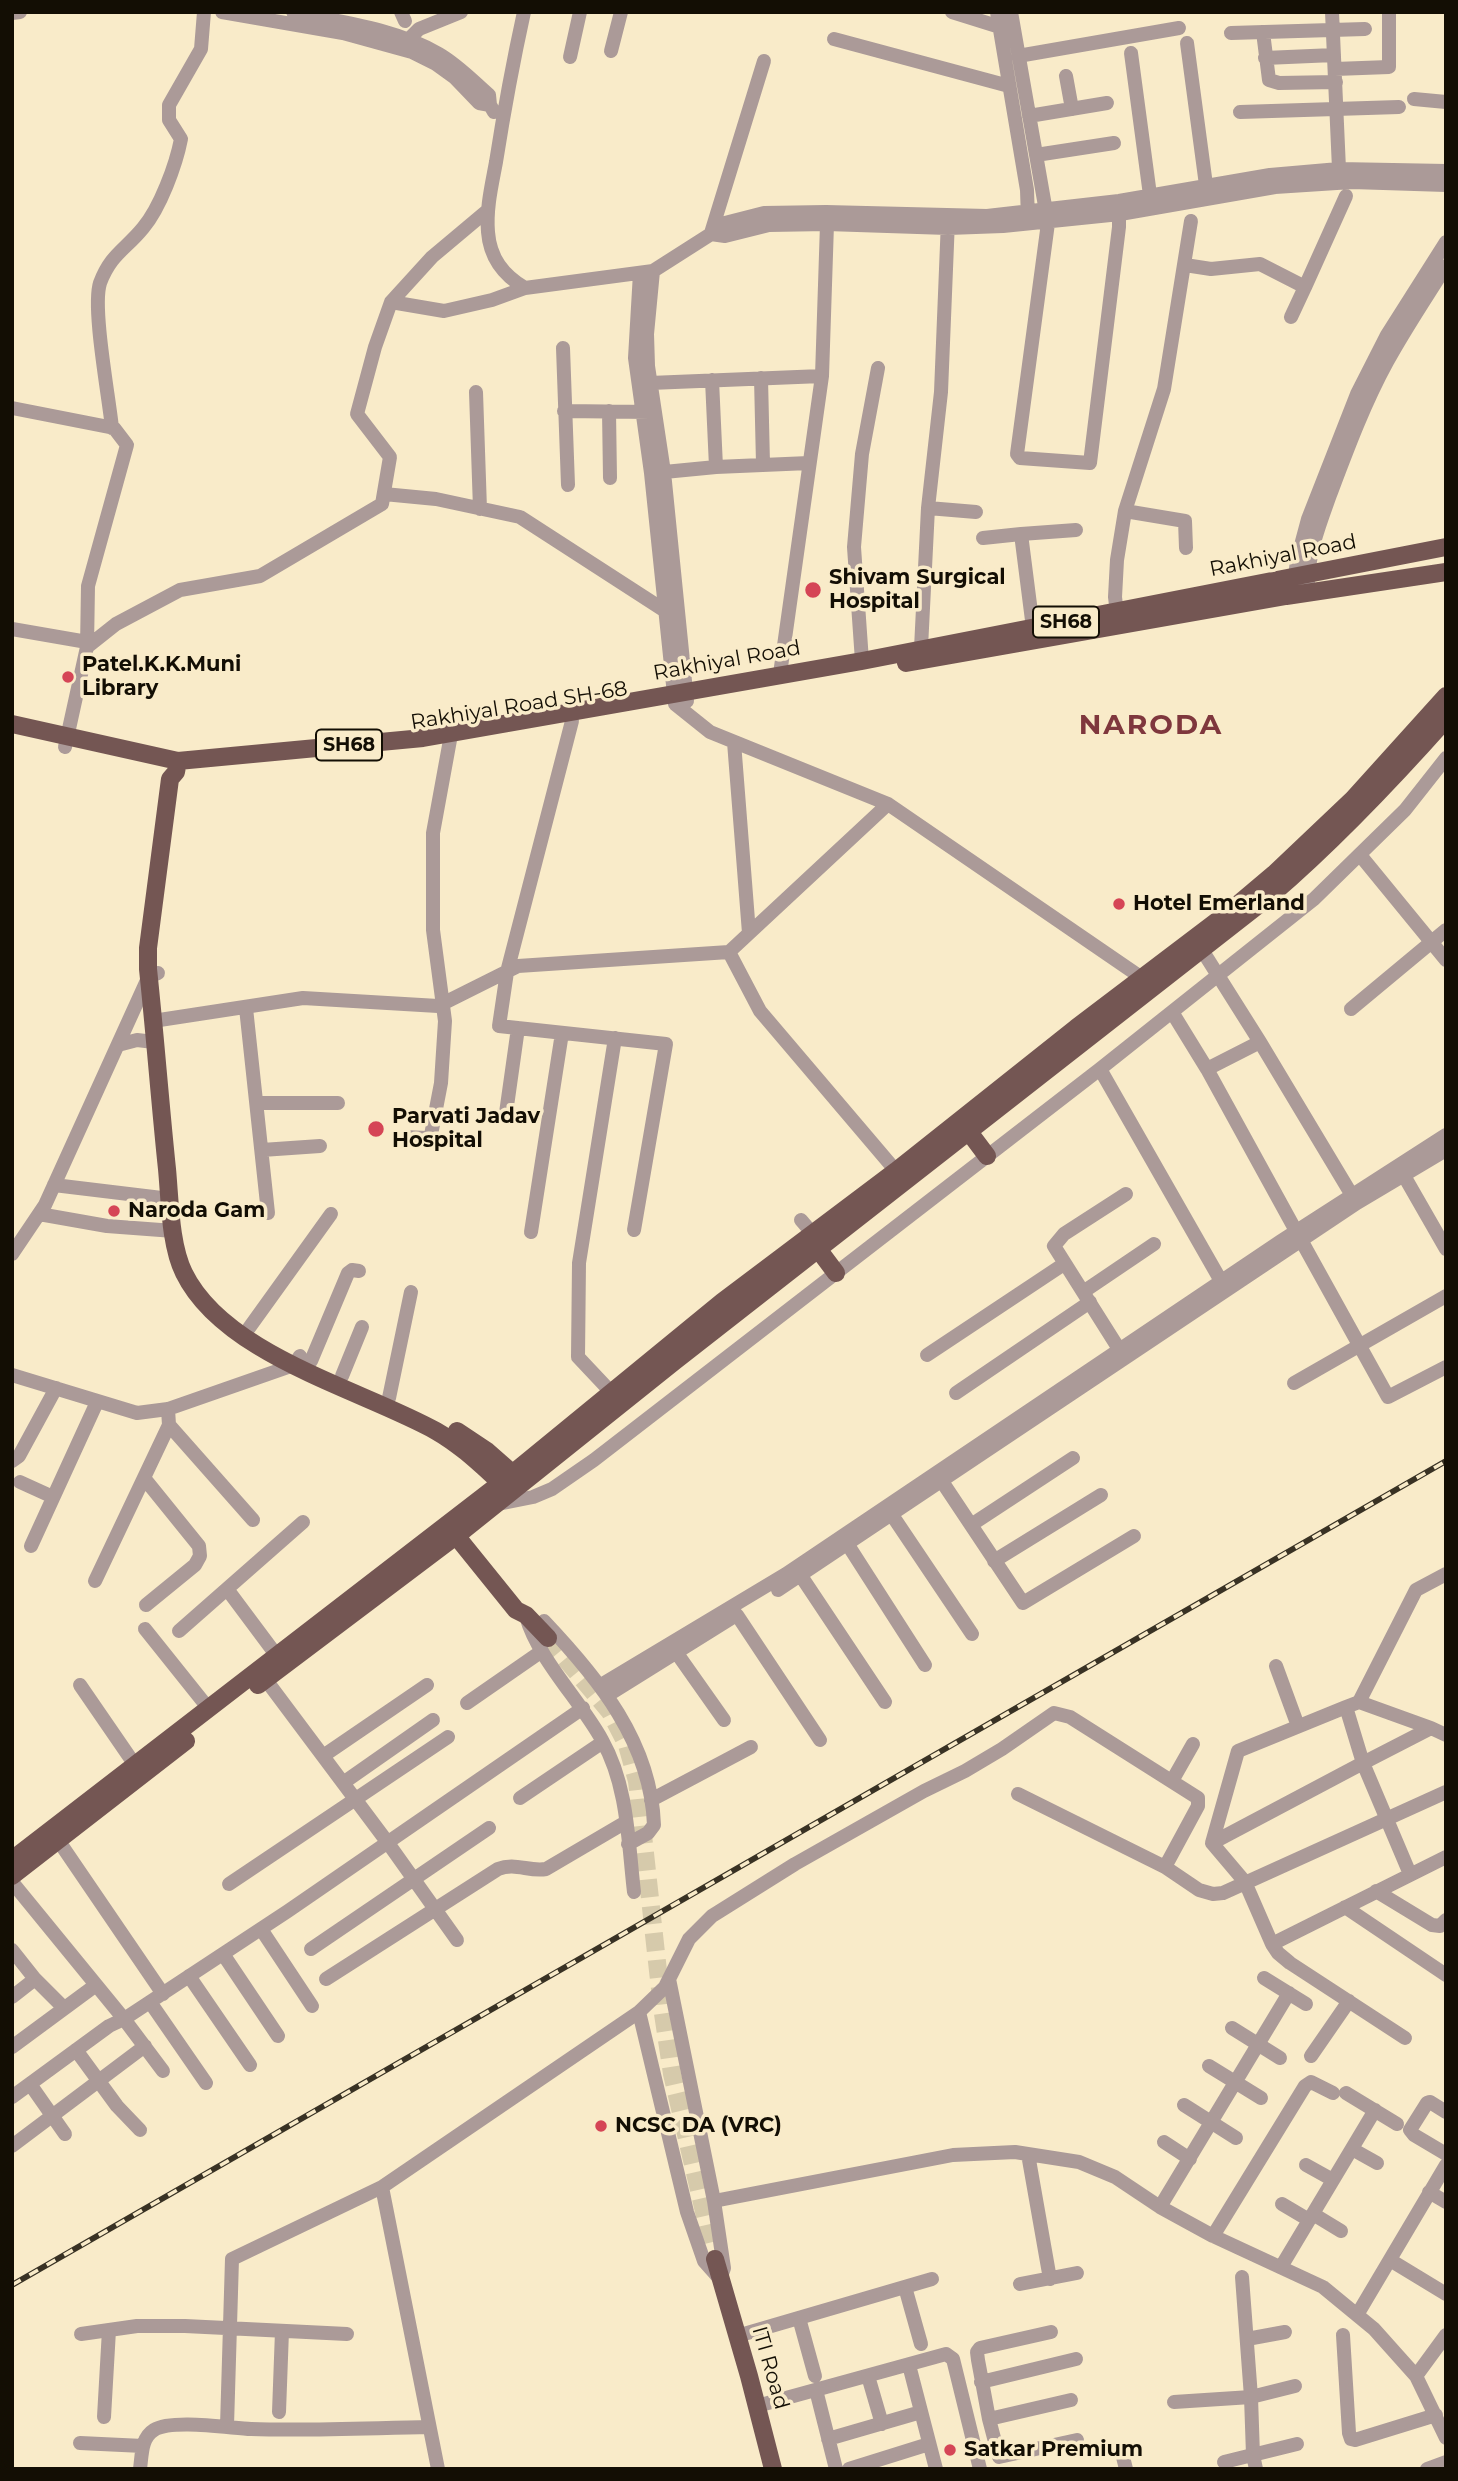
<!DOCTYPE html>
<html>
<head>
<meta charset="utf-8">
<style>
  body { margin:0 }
  #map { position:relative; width:1458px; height:2481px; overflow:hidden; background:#f9ebc9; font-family:Montserrat,sans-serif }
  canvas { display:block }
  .frame { position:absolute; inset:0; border:14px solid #130e04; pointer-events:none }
</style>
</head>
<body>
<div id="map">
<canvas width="1458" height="2481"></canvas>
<div class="frame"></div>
</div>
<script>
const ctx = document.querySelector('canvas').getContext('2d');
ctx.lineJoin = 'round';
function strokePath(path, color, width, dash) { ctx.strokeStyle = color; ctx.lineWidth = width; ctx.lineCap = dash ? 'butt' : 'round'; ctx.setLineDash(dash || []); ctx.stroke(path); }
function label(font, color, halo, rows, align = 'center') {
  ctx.font = font + ' Montserrat,sans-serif'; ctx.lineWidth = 7; ctx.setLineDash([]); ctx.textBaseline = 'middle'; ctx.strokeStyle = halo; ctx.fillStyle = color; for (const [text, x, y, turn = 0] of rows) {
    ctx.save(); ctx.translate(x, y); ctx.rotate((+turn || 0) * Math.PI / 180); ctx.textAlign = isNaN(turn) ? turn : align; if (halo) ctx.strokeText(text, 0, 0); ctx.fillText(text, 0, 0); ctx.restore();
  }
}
const majorTunnel = new Path2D(`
  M548 1638 610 1712 627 1745 637 1781 662 2007 672 2074 715 2259`);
const minor = new Path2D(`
  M222 12 343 33 412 52 436 64 454 77 479 103 490 105
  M293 12C341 22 396 29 439 54 458 65 473 81 489 95L490 105 494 112
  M401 12 405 21
  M524 12C513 62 504 111 496 162 492 184 486 208 488 232 490 258 503 275 525 288L653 271 711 234 721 224 764 213 826 212 987 216 1119 201 1270 175 1339 169 1446 171
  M952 12 1000 27
  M997 12 1027 190 1028 219
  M1011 12 1048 223 1017 454 1020 458 1090 463 1119 227V201
  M1332 12 1339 169
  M12 13 20 12
  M1263 32 1269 80 1279 83 1336 82
  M1231 33 1365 29
  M409 39 419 29 461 12
  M834 39 1009 86
  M1187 43 1206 185
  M611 51 621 12
  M1131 53 1150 195
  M1018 56 1179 28
  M570 57 580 12
  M1265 58 1334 55
  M1335 69 1389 67V12
  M1066 76 1072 109
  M1414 99 1446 102
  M1240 112 1399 107
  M1029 116 1107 103
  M1036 155 1114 143
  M711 233 764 61
  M711 234 725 236 769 225 827 224 948 228 1003 226 1120 214 1275 187 1352 182 1446 185
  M1185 265 1211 269 1260 264 1305 287 1346 196
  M653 271 647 334 648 366 664 472 687 701
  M640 273 635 358 651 473 675 704 710 732 888 804 1142 978
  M391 302 444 311 492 300 525 288
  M1291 317 1305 287
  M563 348 568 485
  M761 378 763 464
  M712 380 716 467
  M650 383 822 376
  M476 392 480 509
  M12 408 114 428 127 445 88 586 87 647 65 747
  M564 411 650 412
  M609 411 610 478
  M112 428C109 397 92 308 100 283 111 254 125 250 143 228 160 208 176 165 181 139L169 120V105L201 49 204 12
  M654 473 716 467 809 463
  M384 494 436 499 520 517 670 614
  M928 508 976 512
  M1125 511 1185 521 1186 548
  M1021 534 1076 530
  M983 538 1021 534 1033 628
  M1308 583C1308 553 1320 523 1330 495 1347 450 1364 404 1387 362 1405 329 1426 298 1446 266
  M1294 586 1297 560 1308 519 1357 394 1387 335 1446 242
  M1117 613 1115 597 1117 560 1125 511 1164 389 1191 221
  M12 629 87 642
  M87 647 116 624 180 590 260 576 382 504 390 457 357 414 375 347 391 302 432 257 488 210
  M921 648 928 508 941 392 948 220
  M862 661 854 547 862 454 878 368
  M780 674 822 376 827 224
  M572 721 507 972 499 1026 666 1044 634 1230
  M734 742 749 933
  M1360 855 1446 960
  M1202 950 1260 1042 1356 1202
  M729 952 760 1011 896 1171
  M246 1008 268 1213
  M1351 1009 1446 930
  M1172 1012 1207 1069
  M153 1021 303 998 438 1006 518 966 729 952 888 804
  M1260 1042 1207 1069 1296 1231
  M118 1045 137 1040 154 1042
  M1100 1069 1221 1281
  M257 1103H338
  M506 1113 518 1028
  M404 1137 427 1138 431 1135 441 1083 445 1021 433 930V833L450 740 448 733
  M262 1150 320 1146
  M1403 1174 1446 1249
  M54 1185 170 1199
  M39 1214 107 1226 174 1231
  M801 1220 813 1234
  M531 1232 562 1033
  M1301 1240 1388 1397 1446 1367
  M12 1254 45 1205 149 976 158 973
  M1083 1292 1154 1244
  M249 1328 331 1214
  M927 1355 1064 1264
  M1124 1357 1054 1246 1064 1234 1126 1194
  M311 1361 348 1273 352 1270 359 1271
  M12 1375 137 1413 168 1409 294 1365 300 1356
  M342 1376 362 1327
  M1294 1383 1446 1296
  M610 1391 578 1357 579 1263 615 1038
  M956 1393 1090 1302
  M389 1398 411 1292
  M169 1425 253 1520
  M12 1461 19 1456 56 1388
  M937 1474 1023 1603 1134 1536
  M144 1478 199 1546 200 1556 195 1565 146 1605
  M20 1482 53 1497
  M498 1504 533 1497 552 1489 594 1460 1100 1069 1314 899 1405 810 1446 758
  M892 1515 972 1634
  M971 1525 1073 1458
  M848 1545 925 1665
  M31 1546 97 1402
  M994 1561 1101 1495
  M801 1576 885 1702
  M95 1581 169 1425 168 1409
  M227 1589 277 1656
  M778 1590 1357 1203 1446 1150
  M737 1615 820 1740
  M526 1616C538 1659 580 1700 602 1740 628 1786 628 1841 634 1892
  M544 1621C598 1678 651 1742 654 1825L648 1833 628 1844
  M145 1629 209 1709
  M179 1631 303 1522
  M676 1652 724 1720
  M1276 1666 1298 1726
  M266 1680 388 1843 457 1940
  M80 1685 135 1765
  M601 1685 786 1574 1281 1241 1446 1135
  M608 1695 733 1617
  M1359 1702 1431 1728
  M467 1703 542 1651
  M1346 1707 1359 1702 1416 1590 1446 1574
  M323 1756 427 1685
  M1172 1781 1193 1744
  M343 1783 433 1720
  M1018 1794 1165 1867 1199 1890 1213 1894 1223 1893 1446 1792
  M520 1798 603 1742
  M651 1800 751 1747
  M58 1840 163 1994
  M1212 1843 1238 1751 1346 1707 1363 1763 1212 1843 1245 1882 1272 1944 1446 1857
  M1410 1874 1363 1763 1431 1728 1446 1735
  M12 1882 124 2019 288 1911 583 1708
  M229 1884 448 1737
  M1376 1891 1432 1925 1440 1926 1446 1920
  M1345 1907 1446 1975
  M261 1929 312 2006
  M1272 1944 1278 1953 1290 1963 1405 2038
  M311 1949 489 1828
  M12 1950 35 1979 64 2008
  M223 1954 278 2036
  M189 1976 250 2065
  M1264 1978 1306 2004
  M326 1979 498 1869C515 1862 529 1872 546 1869L626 1822
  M12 1997 35 1979
  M150 2002 206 2083
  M639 2012 687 2212 704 2261 720 2279 724 2268 714 2201 669 1979
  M1232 2028 1280 2058
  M12 2047 96 1985
  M76 2050 117 2106 140 2130
  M1311 2056 1349 2001
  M1209 2066 1261 2098
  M30 2084 65 2134
  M1346 2093 1397 2124
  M12 2097 109 2026 124 2019 163 2071
  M1184 2105 1236 2138
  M1446 2112 1430 2102 1427 2103 1410 2130 1414 2135 1446 2154
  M1164 2142 1190 2159
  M12 2146 145 2046
  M1352 2149 1377 2163
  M1028 2154 1050 2279
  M1306 2165 1333 2180
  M1429 2192 1446 2202
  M714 2201 953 2155 1015 2152 1079 2162 1115 2177 1160 2207 1213 2236 1323 2287 1374 2329 1416 2376 1446 2438
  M1282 2204 1309 2220
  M1160 2207 1289 1993
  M1313 2214 1341 2231
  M1213 2236 1305 2086 1311 2082 1333 2093
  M1390 2260 1446 2294
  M1281 2267 1375 2110
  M1242 2277 1251 2397 1253 2455 1256 2469
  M1020 2284 1077 2273
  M905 2287 921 2344
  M1357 2315 1446 2165
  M799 2318 815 2376
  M1051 2332 980 2348 977 2352 978 2360 989 2419 999 2457 1077 2440
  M81 2334 137 2326H185L347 2334
  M1343 2335 1349 2433 1351 2439 1355 2440 1436 2415
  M737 2336 932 2279
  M1247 2339 1285 2332
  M909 2365 936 2469
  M868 2376 882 2424
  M1416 2376 1446 2335
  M981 2382 1076 2359
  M816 2390 836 2469
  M1174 2402 1251 2397 1295 2386
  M757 2406 946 2354 953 2359 980 2469
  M279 2412 282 2331
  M104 2417 109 2330
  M989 2419 1071 2400
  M227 2426 232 2259 382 2187
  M828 2439 921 2412
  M80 2443 143 2446
  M1123 2457 1126 2469
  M1224 2462 1297 2444
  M140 2469C142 2455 141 2438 154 2430 172 2419 229 2428 251 2429 310 2431 370 2428 429 2427
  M438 2469 382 2187 639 2012 665 1987 689 1939 712 1916 795 1864 924 1791 965 1771 1002 1749 1054 1713 1070 1717 1198 1798V1806L1165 1867
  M849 2469 929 2444
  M1427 2469 1446 2462`);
const major = new Path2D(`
  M906 663 1286 596 1446 572
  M12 724 178 761 423 738 862 661 1446 547
  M178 761 176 772 170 779 148 948V969C155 1035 160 1102 167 1169 170 1200 170 1245 184 1273 224 1355 360 1389 436 1431 464 1447 485 1469 510 1491
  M969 1132 987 1156
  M818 1249 836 1273
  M457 1431 487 1451 520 1480
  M449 1527 516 1610 526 1615 548 1638
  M258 1685 465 1529 675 1361 1270 896C1333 842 1390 782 1446 719
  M12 1860 501 1483 722 1302 896 1171 1076 1028 1229 912 1274 874 1353 799 1446 696
  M12 1876 186 1741
  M715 2259 749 2376 773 2469`);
const rail = new Path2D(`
  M12 2285 1446 1461`);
const markers = [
  [813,590,9,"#d54556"],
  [68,677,7,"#d54556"],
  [1119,904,7,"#d54556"],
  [376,1129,9,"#d54556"],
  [114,1211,7,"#d54556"],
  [601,2126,7,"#d54556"],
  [950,2450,7,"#d54556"]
];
const shields = [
  [1066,622,66],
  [349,745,66]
];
const shieldNames = [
  ["SH68",1066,622],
  ["SH68",349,745]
];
const streetNames = [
  ["Rakhiyal Road",1283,556,-11],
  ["Rakhiyal Road",727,661,-10],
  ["Rakhiyal Road SH-68",519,706,-9],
  ["ITI Road",770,2368,74]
];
const poiNames = [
  ["Shivam Surgical",829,578],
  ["Hospital",829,602],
  ["Patel.K.K.Muni",82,665],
  ["Library",82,689],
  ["Hotel Emerland",1133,904],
  ["Parvati Jadav",392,1117],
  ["Hospital",392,1141],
  ["Naroda Gam",128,1211],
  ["NCSC DA (VRC)",615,2126],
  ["Satkar Premium",964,2450]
];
const districtNames = [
  ["NARODA",1151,726]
];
strokePath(majorTunnel, '#d6caab', 18, [18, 9]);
strokePath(minor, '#ab9a98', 14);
strokePath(major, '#745653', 18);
strokePath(rail, '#393224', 6);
strokePath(rail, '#f9ebc9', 3.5, [10]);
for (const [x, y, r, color] of markers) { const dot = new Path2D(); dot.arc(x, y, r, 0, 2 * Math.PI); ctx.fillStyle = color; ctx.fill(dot); strokePath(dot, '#f9ebc9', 2.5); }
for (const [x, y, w] of shields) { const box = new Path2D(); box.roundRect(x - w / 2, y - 15.5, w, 31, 5); ctx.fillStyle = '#f9ebc9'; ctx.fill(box); strokePath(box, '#130e04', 2); }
label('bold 19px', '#130e04', null, shieldNames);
label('21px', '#130e04', '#f9ebc9', streetNames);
label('bold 21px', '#130e04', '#f9ebc9', poiNames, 'left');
ctx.letterSpacing = '2px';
label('bold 28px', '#7f373d', '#f9ebc9', districtNames);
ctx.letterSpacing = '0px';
</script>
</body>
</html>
